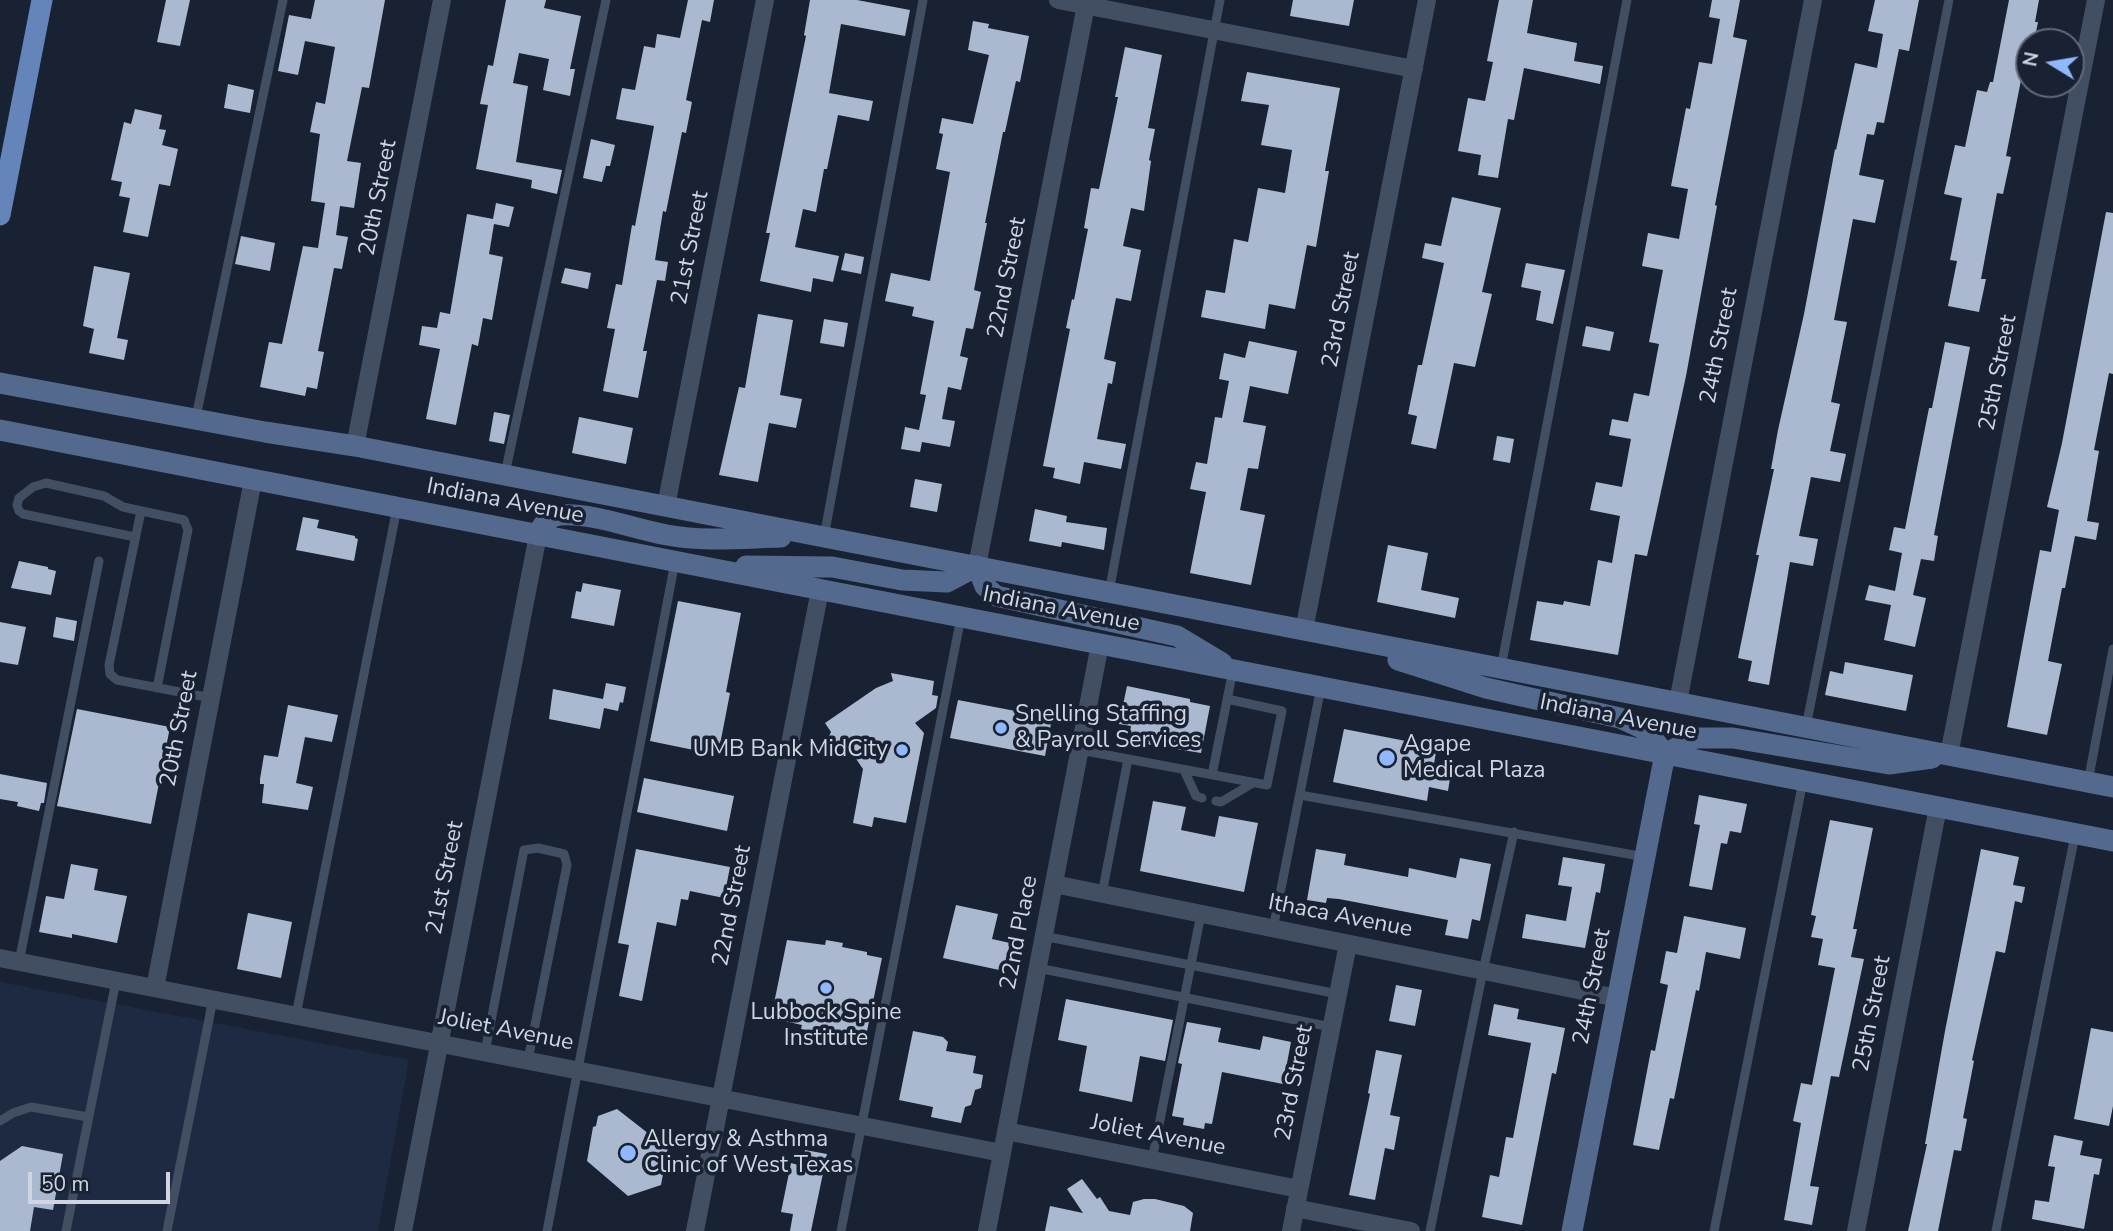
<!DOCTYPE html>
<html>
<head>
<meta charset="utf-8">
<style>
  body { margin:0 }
  #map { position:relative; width:2113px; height:1231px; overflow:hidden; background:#182233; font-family:"Nunito Sans",sans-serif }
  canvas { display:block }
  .north { position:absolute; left:2015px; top:28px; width:70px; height:70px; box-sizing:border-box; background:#182233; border:2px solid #616a79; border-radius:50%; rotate:281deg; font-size:19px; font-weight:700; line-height:28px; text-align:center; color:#cfd6e2 }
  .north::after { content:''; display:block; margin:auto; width:24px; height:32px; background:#90b8fd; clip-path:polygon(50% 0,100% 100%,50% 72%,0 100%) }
  .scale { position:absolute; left:28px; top:1172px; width:142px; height:32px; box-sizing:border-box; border:4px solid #cfd6e2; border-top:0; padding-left:9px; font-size:21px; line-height:24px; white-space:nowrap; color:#cfd6e2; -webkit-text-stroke:5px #182233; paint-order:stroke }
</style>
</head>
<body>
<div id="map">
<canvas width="2113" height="1231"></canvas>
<div class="north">N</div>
<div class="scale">50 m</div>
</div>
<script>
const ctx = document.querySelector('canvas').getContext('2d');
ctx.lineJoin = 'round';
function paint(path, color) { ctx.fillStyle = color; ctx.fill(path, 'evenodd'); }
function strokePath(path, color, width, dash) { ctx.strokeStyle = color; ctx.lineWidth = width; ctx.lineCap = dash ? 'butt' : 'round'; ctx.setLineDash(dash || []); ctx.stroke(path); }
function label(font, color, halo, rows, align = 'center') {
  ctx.font = font + ' "Nunito Sans",sans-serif'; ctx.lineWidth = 7; ctx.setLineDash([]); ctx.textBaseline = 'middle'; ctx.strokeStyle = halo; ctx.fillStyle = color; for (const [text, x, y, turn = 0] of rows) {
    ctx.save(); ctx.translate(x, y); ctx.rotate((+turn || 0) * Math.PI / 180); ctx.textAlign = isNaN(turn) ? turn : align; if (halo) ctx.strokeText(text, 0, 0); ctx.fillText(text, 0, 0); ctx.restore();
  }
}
const built = new Path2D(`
  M0 982 409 1060 378 1231H0Z`);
const building = new Path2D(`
  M166 0H190L180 46 157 42Z
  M315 0H385L369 88 362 87 347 161 361 163 354 208 340 206 336 235 348 237 342 269 334 268 318 351 324 352 317 389 307 387 305 396 260 387 269 342 282 344 303 246 318 248 325 203 311 201 320 134 310 132 316 102 325 104 335 47 305 41 298 75 278 71 289 15 311 19Z
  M506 0H546L544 8 581 16 570 69H575L570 96 543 90 549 59 519 53 513 83 528 86 516 162 562 170 557 194 531 188 532 180 476 169 488 105 480 104 488 65 493 66Z
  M688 0H714L710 22 702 20 686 100 692 102 686 133 682 132 666 212 663 211 655 260 668 262 665 281 657 280 643 351H647L638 398 603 391 615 329 607 328 616 284 622 285 632 225 635 226 654 126 616 119 622 88 635 90 644 46 655 48 657 34 680 38Z
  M810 0H857L910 10 905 36 841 24 829 93 873 101 869 121 838 115 827 169H824L816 212 803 209 795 247 839 256 833 282 813 278 811 292 760 281 770 233H766L806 36 804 35Z
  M1293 0H1354L1349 26 1290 16Z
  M1499 0H1533L1527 33 1577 43 1574 61 1603 66 1600 84 1524 68 1514 120 1508 119 1498 178 1478 175 1481 155 1458 151 1468 98 1485 101 1493 62 1487 61Z
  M1712 0H1740L1733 37 1747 40 1715 205 1717 206 1686 376 1647 556 1635 554 1618 655 1530 640 1537 601 1563 605 1564 601 1590 606 1598 560 1612 563 1620 516 1590 510 1596 482 1622 487 1631 439 1609 435 1612 419 1628 422 1634 393 1649 396 1659 344 1649 342 1663 270 1642 266 1648 233 1679 239 1688 189 1671 186 1686 108 1690 109 1699 62 1712 64 1720 19 1709 17Z
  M1875 0H1919L1909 51 1899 49 1884 123 1877 122 1874 135 1867 134 1859 175 1884 180 1875 223 1853 219 1834 320 1847 322 1831 402 1840 404 1830 451 1846 454 1840 482 1811 477 1799 536 1818 539 1813 566 1790 562 1769 685 1748 681 1752 661 1738 658 1759 555H1756L1774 469H1771L1778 430 1804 314 1835 149 1836 150 1855 63 1877 68 1883 34 1868 31Z
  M2009 0H2039L2035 22H2038L2034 42H2029V71L2023 70 2006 156 2011 157 2003 194 1997 193 1981 279H1986L1979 312 1948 306 1957 261 1950 260 1962 198 1944 194 1955 145 1965 147 1977 90 1987 92 1990 82H1993Z
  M973 21 989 24 988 28 1029 36 1020 82 1016 81 1005 132H1003L985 223H987L974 290 981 292 973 329 966 328 960 356 968 358 961 390 948 387 942 419 955 421 950 447 922 442 920 452 901 449 905 427 919 430 926 395 920 394 934 321 912 316 914 307 885 301 891 273 930 281 950 172 936 169 943 134 939 133 942 118 973 124 989 55 968 50Z
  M1125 47 1162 55 1148 128 1155 129 1149 160 1151 161 1144 211 1131 208 1123 246 1141 250 1131 301 1116 298 1104 359 1116 362 1112 384 1108 383 1097 439 1126 444 1121 469 1084 462 1080 484 1053 478 1055 468 1043 466 1070 329 1066 328 1072 299 1074 300 1088 229 1084 228 1091 188 1099 189 1118 97H1115Z
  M1247 72 1340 88 1325 171H1329L1316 247 1307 245 1295 309 1269 304 1265 329 1201 317 1206 290 1225 293 1234 239 1248 242 1258 188 1285 193 1292 150 1261 145 1269 105 1241 101Z
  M228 84 254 90 250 113 224 108Z
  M135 109 162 115 159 129 166 130 162 145 178 149 170 186 159 184 148 237 123 232 130 198 119 196 122 182 111 180 124 122 131 124Z
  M591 139 615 145 610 166H606L602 182 583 178Z
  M1452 197 1501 208 1482 292 1492 294 1475 367 1454 363 1436 449 1411 444 1417 416 1408 414 1418 365H1422L1444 263 1422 258 1425 243 1441 246Z
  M496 203 514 207 509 227 494 224 489 254 503 257 492 320 483 318 478 346 472 344 456 425 426 419 440 349 419 345 422 326 437 328 440 312 450 314 467 214 493 219Z
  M2106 212 2113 213V374L2109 373 2094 450 2099 451 2087 521 2099 523 2096 540 2075 536 2065 588H2062L2048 661 2062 664 2047 735 2007 727 2040 550 2051 552 2059 510 2047 507 2062 443Z
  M241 236 275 243 270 271 235 264Z
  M845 253 864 257 861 274 841 270Z
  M1526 263 1565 270 1553 324 1536 320 1541 291 1521 287Z
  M94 266 130 273 117 338 128 340 124 360 89 353 94 329 83 326Z
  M565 268 591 273 588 289 561 283Z
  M758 314 793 320 780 395 802 399 796 428 769 423 758 482 719 475 739 387 745 388Z
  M824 319 848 323 844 347 820 343Z
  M1586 326 1614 332 1610 351 1582 346Z
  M1249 341 1297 351 1288 394 1250 386 1243 422 1266 426 1258 469 1248 468 1240 510 1265 515 1251 585 1190 573 1206 492 1190 489 1196 462 1207 464 1215 417 1222 418 1229 381 1219 379 1224 353 1245 358Z
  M1945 342 1970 347 1934 535 1938 536 1934 561 1921 559 1913 595 1926 598 1915 647 1884 640 1891 605 1865 600 1869 585 1895 591 1902 553 1889 550 1894 527 1905 529 1929 408H1932Z
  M494 412 510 415 504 444 489 441Z
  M579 417 633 428 626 464 572 453Z
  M1497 436 1514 439 1510 463 1493 460Z
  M915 479 942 484 937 512 910 507Z
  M1035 509 1067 516 1066 522 1107 528 1104 550 1062 542 1061 547 1029 541Z
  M303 517 319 520 317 528 355 536V538L358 539 354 561 296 550Z
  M1388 545 1428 553 1421 590 1459 598 1455 618 1377 602Z
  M19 561 48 567V569L56 571 51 595 11 588Z
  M583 583 621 590 614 626 571 618 576 591 581 592Z
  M678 601 741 613 726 692 730 693 718 755 650 741Z
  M56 617 77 621 74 641 53 637Z
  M0 622 26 627 18 665 0 662Z
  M1845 662 1913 675 1906 711 1825 695 1830 671 1843 674Z
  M891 673 934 681 932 695 938 696 936 708 915 723 924 733 906 823 874 817 872 827 853 823 863 769 850 750 841 755 829 736 831 732 825 723 876 688 893 681Z
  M606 683 626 687 623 703 620 702 618 711 604 708 600 729 549 719 553 689 603 699Z
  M1127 686 1190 699V702L1210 706 1201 753 1128 741 1131 726 1119 724Z
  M958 700 1052 718 1045 756 950 738Z
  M288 705 338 715 332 742 305 737 296 783 313 787 308 810 262 803 264 784H260V779L264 755 278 757Z
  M77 709 170 727 151 824 57 806Z
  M1344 729 1437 747 1433 769 1451 772 1448 791 1429 787 1427 801 1333 782Z
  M0 774 47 783 44 803H41L39 811 17 806 18 802 0 799Z
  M644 778 734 796 727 831 637 812Z
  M1699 795 1747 804 1741 833 1730 831 1727 844 1721 843 1712 890 1689 886 1700 825 1694 824Z
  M1153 801 1186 807 1181 830 1215 837 1219 816 1258 823 1244 892 1140 871Z
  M1830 820 1873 828 1853 929H1857L1851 957 1864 959 1839 1077 1831 1076 1810 1186 1819 1187 1812 1225 1784 1220 1801 1123 1793 1121 1801 1083 1812 1085 1835 968 1818 965 1823 939 1811 937 1816 916 1811 915Z
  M636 849 730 867 724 898 690 891 688 900 681 899 676 926 657 922 642 1001 619 996 629 945 618 943Z
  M1316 849 1346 854 1344 865 1408 877 1409 868 1456 878 1460 858 1491 864 1480 921 1472 919 1468 939 1445 935 1448 920 1339 899 1327 898 1326 903 1307 900Z
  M1981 849 2019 857 2013 885 2025 887 2022 903 2015 901 2005 953 1996 951 1972 1060 1974 1061 1963 1118 1967 1119 1961 1151 1954 1150 1938 1231H1908L1927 1144H1925L1945 1031Z
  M1563 857 1605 864 1600 893 1596 892 1585 948 1522 938 1526 914 1566 921 1572 887 1558 885Z
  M71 864 98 869 94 890 127 896 117 943 72 934V938L39 932 46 896 64 899Z
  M956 905 998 914 992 939 1010 943 1004 971 943 958Z
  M248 913 292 922 281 978 237 969Z
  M1684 916 1746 928 1740 959 1706 952 1699 991 1696 990 1674 1099 1670 1098 1659 1150 1633 1145 1651 1050 1655 1051 1668 985 1660 983 1666 951 1677 953Z
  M787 940 825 945 826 940 843 943 842 947 867 952V955L882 958 866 1036 835 1030 833 1040 807 1035 808 1030 801 1029 802 1025 771 1018Z
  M1396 985 1422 990 1415 1026 1389 1021Z
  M1066 999 1173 1020 1165 1061 1140 1056 1132 1102 1079 1091 1087 1046 1058 1040Z
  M1494 1004 1519 1009 1517 1019 1565 1028 1556 1074 1552 1073 1522 1225 1482 1217 1490 1175 1499 1177 1506 1137 1513 1138 1531 1043 1488 1035Z
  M1187 1022 1221 1028 1218 1042 1260 1050 1263 1036 1291 1042 1283 1084 1222 1072 1212 1124 1205 1123 1204 1129 1183 1125 1184 1118 1172 1116 1182 1064 1178 1063Z
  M2091 1028 2113 1032V1106L2109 1126 2074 1119Z
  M913 1031 943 1037 948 1042 946 1051 976 1056 973 1073 983 1075 981 1088 975 1090 971 1105 965 1107 961 1123 931 1117 933 1107 899 1100Z
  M1376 1050 1402 1055 1390 1115 1400 1117 1394 1150 1385 1148 1375 1200 1349 1195 1370 1094 1368 1093Z
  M617 1109 658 1141 670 1136 661 1185 628 1196 587 1161 593 1127 596 1126 598 1116Z
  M2054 1135 2083 1141 2080 1155 2102 1159 2099 1175 2094 1174 2084 1229 2032 1219 2035 1200 2049 1202 2055 1167 2048 1166Z
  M22 1146 63 1154 53 1210 34 1207 30 1231H0V1161Z
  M805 1150 827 1154 811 1231H790L793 1214 781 1212 791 1163 802 1166Z
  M1082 1179 1097 1199 1100 1197 1109 1211 1130 1215 1133 1202 1144 1199H1155L1184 1206 1193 1213 1190 1231H1045L1050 1206 1083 1213 1067 1189Z`);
const lane = new Path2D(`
  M196 417 283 0
  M505 474 606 0
  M141 511 109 665 110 674 117 680 211 698
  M135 537 23 514 19 511 17 505 19 498 33 487 46 483 104 496 123 507 184 520 188 530 157 688
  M824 537 923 0
  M1109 592 1220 0
  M1501 668 1627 0
  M1806 727 1949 0
  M1080 750 1267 785 1282 711 1227 699
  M1184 770 1196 796 1202 798
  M1212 775 1233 670
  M2088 782 2113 649
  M1300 795 1645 857
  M1216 801 1221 802 1253 783
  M1102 894 1128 759
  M1273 929 1321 687
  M1043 936 1338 994
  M19 962 99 561
  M1038 968 1331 1027
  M296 1015 397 508
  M485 1052 524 850 538 848 564 854 567 865 528 1060
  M0 1121 13 1113 31 1107 88 1117
  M1152 1160 1201 914
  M66 1231 116 981
  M167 1231 213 999
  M547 1231 675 562
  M841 1231 961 617
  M1430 1231 1483 971 1514 832
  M1714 1231 1803 781
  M1996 1231 2075 835`);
const street = new Path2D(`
  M1058 0 1414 69
  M355 446 442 0
  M666 506 765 0
  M977 566 1087 0
  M1304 630 1427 0
  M1678 702 1813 0
  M1949 755 2096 0
  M1054 884 1617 998
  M0 958 1002 1153
  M155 988 253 480
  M1006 1131 1299 1189
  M1295 1208 1411 1231
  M403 1231 538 535
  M695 1231 820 590
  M987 1231 1100 644
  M1291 1231 1348 944
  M1856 1231 1938 807`);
const secondary = new Path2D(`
  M0 383 265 432 355 446 2113 787
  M0 430 2113 841
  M538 535C542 525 548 516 560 515 596 513 632 529 667 535 704 542 743 538 781 537
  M746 566 832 567 902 580 947 582 977 566
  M977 566 985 586 996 596 1177 636 1222 663
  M1398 660 1486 688 1620 718 1646 730 1665 754
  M1665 754 1695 738H1733L1889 764 1932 758
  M1572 1231 1665 754`);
const primary = new Path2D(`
  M0 215 42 0`);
const markers = [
  [1001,728,7,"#90b8fd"],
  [902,750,7,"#90b8fd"],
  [1387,758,9,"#90b8fd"],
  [826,988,7,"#90b8fd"],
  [628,1153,9,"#90b8fd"]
];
const streetNames = [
  ["20th Street",379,198,-79],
  ["21st Street",691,248,-79],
  ["22nd Street",1008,278,-79],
  ["23rd Street",1342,310,-79],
  ["24th Street",1720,346,-79],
  ["25th Street",1999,373,-79],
  ["Indiana Avenue",505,502,11],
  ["Indiana Avenue",1061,610,11],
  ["Indiana Avenue",1618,718,11],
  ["20th Street",180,729,-79],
  ["21st Street",446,878,-79],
  ["22nd Street",733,906,-79],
  ["Ithaca Avenue",1340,917,11],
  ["22nd Place",1020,933,-79],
  ["24th Street",1593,987,-79],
  ["25th Street",1873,1014,-79],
  ["Joliet Avenue",506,1031,11],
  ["23rd Street",1295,1083,-79],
  ["Joliet Avenue",1158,1136,11]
];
const poiNames = [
  ["Snelling Staffing",1015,715],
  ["& Payroll Services",1015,741],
  ["Agape",1403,745],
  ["Medical Plaza",1403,771],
  ["UMB Bank MidCity",888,750,"right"],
  ["Lubbock Spine",826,1013,"center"],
  ["Institute",826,1039,"center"],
  ["Allergy & Asthma",644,1140],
  ["Clinic of West Texas",644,1166]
];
paint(built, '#1d2a41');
paint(building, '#abb9d0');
strokePath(lane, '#424e62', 9);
strokePath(street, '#424e62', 18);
strokePath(secondary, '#54698e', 21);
strokePath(primary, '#6584ba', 21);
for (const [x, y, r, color] of markers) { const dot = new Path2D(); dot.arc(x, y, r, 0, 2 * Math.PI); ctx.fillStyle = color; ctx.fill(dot); strokePath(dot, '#182233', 2.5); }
label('23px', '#cfd6e2', '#182233', streetNames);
label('23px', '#cfd6e2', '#182233', poiNames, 'left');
</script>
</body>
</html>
